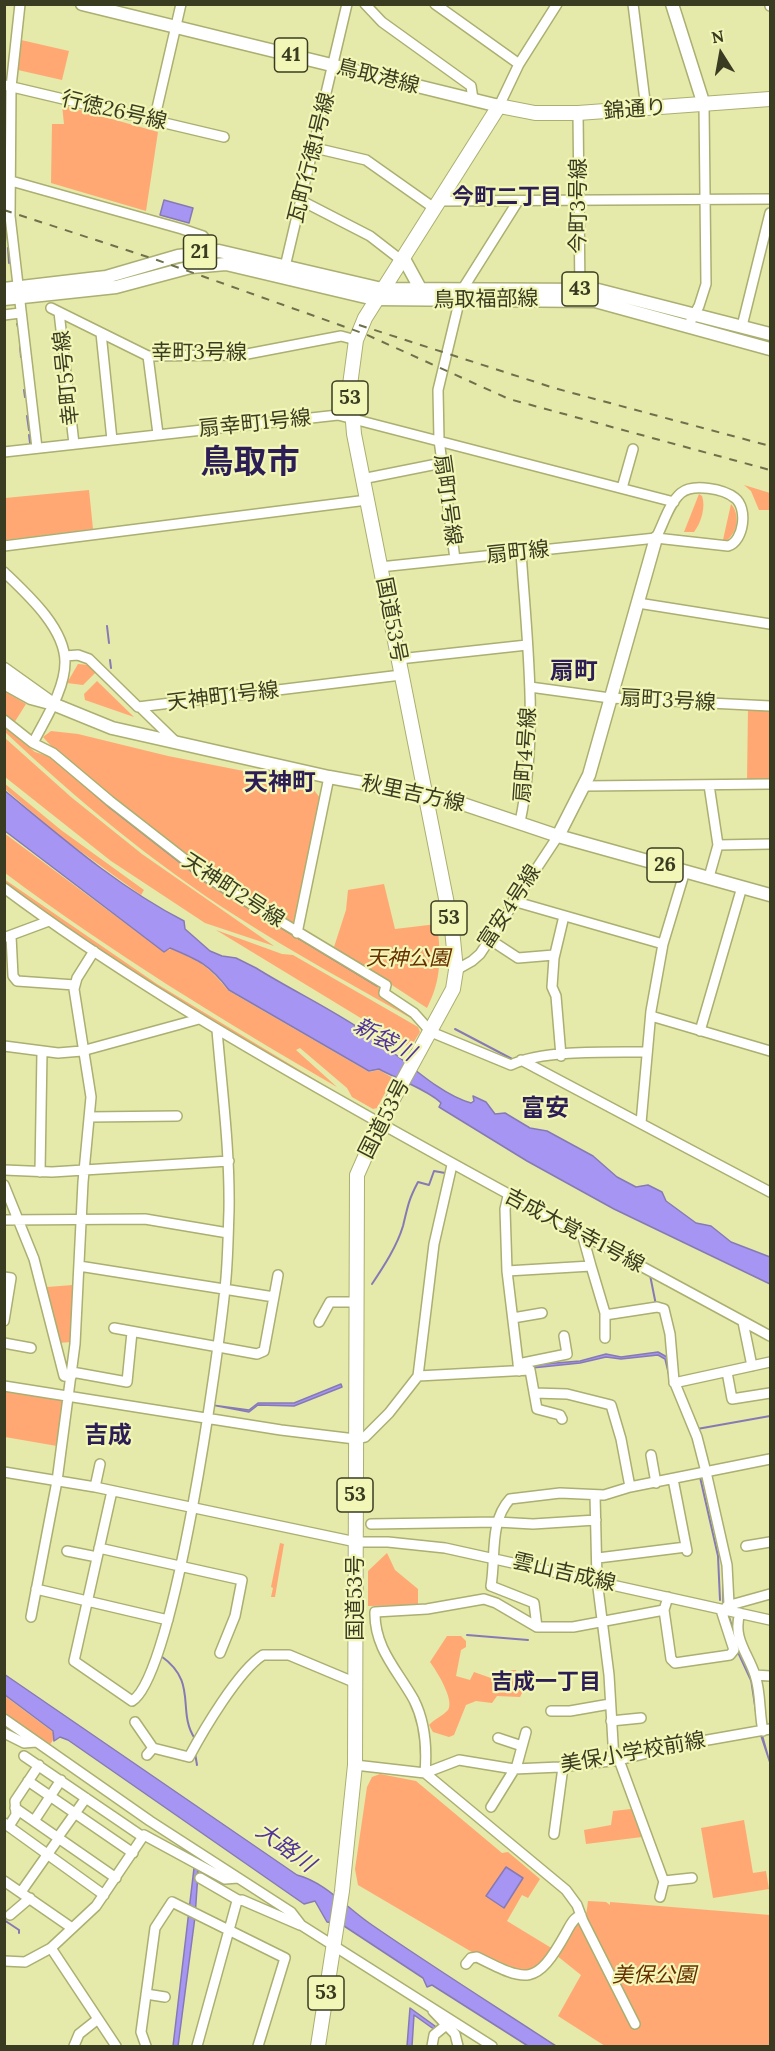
<!DOCTYPE html>
<html>
<head>
<meta charset="utf-8">
<style>
  body { margin:0 }
  #map { position:relative; width:775px; height:2051px; overflow:hidden; background:#e5e9a9; font-family:Lora,serif }
  canvas { display:block }
  .frame { position:absolute; inset:0; border:6px solid #3a3c22; pointer-events:none }
  .north { position:absolute; left:691px; top:24px; width:60px; height:60px; -webkit-text-stroke:4px #f2f6b6; paint-order:stroke; rotate:349deg; font-size:16px; font-weight:700; line-height:24px; text-align:center; color:#3a3c22 }
  .north::after { content:''; display:block; margin:auto; width:21px; height:27px; background:#3a3c22; clip-path:polygon(50% 0,100% 100%,50% 72%,0 100%) }
</style>
</head>
<body>
<div id="map">
<canvas width="775" height="2051"></canvas>
<div class="frame"></div>
<div class="north">N</div>
</div>
<script>
const ctx = document.querySelector('canvas').getContext('2d');
ctx.lineJoin = 'round';
function paint(path, color) { ctx.fillStyle = color; ctx.fill(path, 'evenodd'); }
function strokePath(path, color, width, dash) { ctx.strokeStyle = color; ctx.lineWidth = width; ctx.lineCap = dash ? 'butt' : 'round'; ctx.setLineDash(dash || []); ctx.stroke(path); }
function label(font, color, halo, rows, align = 'center') {
  ctx.font = font + ' Lora,"Noto Sans JP",serif'; ctx.lineWidth = 4.5; ctx.setLineDash([]); ctx.textBaseline = 'middle'; ctx.strokeStyle = halo; ctx.fillStyle = color; for (const [text, x, y, turn = 0] of rows) {
    ctx.save(); ctx.translate(x, y); ctx.rotate((+turn || 0) * Math.PI / 180); ctx.textAlign = isNaN(turn) ? turn : align; if (halo) ctx.strokeText(text, 0, 0); ctx.fillText(text, 0, 0); ctx.restore();
  }
}
const green = new Path2D(`
  M21 40 69 51 62 80 18 70Z
  M62 105 158 132 146 211 51 183 52 124H64Z
  M744 485 770 493V510H759L751 491Z
  M89 490 93 529 5 540V498Z
  M699 494 702 496C706 507 701 523 694 532H684Z
  M731 504C740 514 738 532 727 540H723Z
  M78 664 88 665 96 672 83 685 67 683Z
  M97 681 134 717 85 700 84 694Z
  M4 691 26 704 14 723 5 715Z
  M748 709 770 710V779L747 781Z
  M4 727 35 752 54 758 113 811 201 880 378 987 382 994 421 1024C359 988 296 955 236 916 153 863 76 799 5 732Z
  M51 731 78 734 168 756 309 784 321 799 295 926 246 898 179 853 54 749 43 737Z
  M5 738 71 797 142 854 274 946 205 923 111 861 5 777Z
  M4 783 61 830 144 890 141 895 62 838 5 789Z
  M4 833 164 952 171 949C203 962 206 965 229 991L369 1072 379 1070 393 1078 377 1108 373 1109 352 1097 347 1088 300 1048 296 1050 337 1087C223 1021 111 952 5 873Z
  M4 879 157 984 359 1106C237 1037 118 966 5 883Z
  M384 884 395 929 437 924C441 955 442 979 427 1008L334 947 346 910 348 890Z
  M216 930 282 954 293 955 418 1027 420 1032 410 1048Z
  M73 1285 72 1342 57 1343 47 1287Z
  M4 1390 60 1399 63 1402 57 1446 5 1437Z
  M280 1543 284 1544 275 1597H271L273 1588 271 1587Z
  M387 1553 395 1570 418 1589V1605L368 1606V1571Z
  M447 1636H461L466 1641V1647L461 1650 456 1676 470 1680 474 1672 502 1682 511 1670H516L522 1693 520 1697 497 1696 492 1703 476 1701 466 1705 454 1735 449 1737 433 1732 429 1725C434 1719 443 1716 448 1710 455 1700 436 1670 430 1662Z
  M5 1696 53 1732V1740L49 1746 5 1715Z
  M380 1774 416 1781 502 1853 508 1852 540 1879 528 1898 522 1895 507 1921 553 1949 534 1971 522 1975 477 1955 358 1885 355 1869 367 1787 372 1777Z
  M631 1809 642 1837 586 1844 584 1830 611 1825 613 1811Z
  M744 1820 753 1873 766 1871 769 1889 713 1898 701 1828Z
  M588 1901 606 1902 610 1905V1902L770 1915V2046H605L558 2016 581 1975 556 1955 575 1922 586 1916Z`);
const water = new Path2D(`
  M164 200 193 208 189 223 160 215Z
  M57 762 155 841 378 984 377 986 202 880 110 808Z
  M4 790C61 837 118 887 184 921L185 929 210 951 222 956 236 958 256 968C296 993 340 1013 378 1041 406 1061 439 1094 471 1103L474 1101 473 1096 486 1102 495 1114 505 1113 530 1128 547 1131 593 1156 617 1177 636 1187 648 1185 662 1192 666 1201 696 1223 711 1226 731 1242 770 1257V1284L614 1209 527 1161 439 1107 441 1103C430 1091 395 1078 379 1069L369 1071 229 990C210 965 199 960 170 948L164 952 5 831Z
  M658 1352 667 1357 696 1438 724 1558 728 1613 740 1651 753 1681 760 1727 770 1763 758 1727 751 1681 738 1653 726 1616 723 1601V1567L696 1445 670 1380 665 1359 658 1355 621 1359 606 1357 580 1363 532 1368 531 1365 580 1361 606 1354 621 1357Z
  M341 1384 342 1387 294 1406 258 1405 249 1412 212 1405 249 1410 258 1403H294Z
  M4 1674 297 1875C325 1882 348 1909 372 1925 433 1967 495 2006 556 2046H528L432 1985 427 1987 423 1978 341 1924 327 1922 315 1901 304 1904 68 1740 60 1737 54 1741 53 1731 5 1695Z
  M506 1867 523 1878 504 1908 486 1896Z
  M194 1868 198 1869V1873L195 1917 178 2046H173Z
  M410 2008 435 2026V2030L414 2015 412 2046H407Z`);
const stream = new Path2D(`
  M7 229 8 242
  M8 248 9 263
  M17 324 18 327
  M20 345 21 357
  M24 390 25 397
  M27 416 29 430
  M29 435 30 443
  M107 626 109 643
  M110 660 111 668
  M455 1029 514 1060
  M650 1275 656 1305
  M372 1284C384 1266 397 1246 403 1226 408 1206 408 1201 418 1182L429 1185 434 1171 445 1173
  M697 1429 770 1416
  M700 1477 718 1556 720 1600
  M467 1635 528 1640
  M161 1656C199 1683 176 1710 195 1739
  M195 1753 197 1765
  M4 1920 19 1930V1933`);
const minor = new Path2D(`
  M20 4 11 87 10 216 37 448
  M365 4 382 22 471 86 473 99
  M435 4 519 64
  M633 4 646 109
  M770 4V6
  M4 85 224 137
  M499 106 519 64 557 4
  M578 113 580 294
  M154 121 181 4
  M315 148 366 160 434 208
  M4 179 182 229 203 236 213 250
  M302 201 370 236 401 260
  M438 201 770 199
  M284 271 347 4
  M51 308 148 356 242 355 341 336 356 340
  M59 312 74 444
  M4 315 20 313
  M688 326 699 306 706 284 704 105
  M742 326 770 213
  M101 333 112 440
  M148 356 158 434
  M4 452 338 415 674 502
  M362 479 442 463
  M622 488 633 449
  M4 546 367 500
  M455 559 439 440 438 390 462 290 518 201
  M380 567 656 538 728 546C744 541 748 508 735 498 724 489 693 483 681 493 669 503 663 525 656 538
  M4 572C27 594 65 628 65 662 65 690 45 719 33 743
  M638 603 770 624
  M65 656 78 655 89 659 138 707 401 675
  M399 659 527 645
  M530 687 610 698 770 706
  M140 707 177 743
  M4 720 33 743 53 753 110 801 210 879 386 985 384 993 414 1013 431 1032 511 1065C541 1050 610 1052 646 1052
  M585 786 770 784
  M520 822C539 732 527 643 521 552
  M718 845 770 844
  M709 877 718 845 709 785
  M4 888C111 968 226 1036 341 1101 483 1182 627 1258 770 1336
  M513 901 663 944
  M297 933 329 777
  M11 936 13 976 17 981 75 985
  M6 937 49 921
  M489 939 518 958 554 955
  M456 970 472 961 480 954 558 836
  M651 1016 770 1051
  M700 1031 742 887
  M4 1046 58 1053 82 1051 199 1019
  M561 1056 556 996 552 987 554 958 564 916
  M521 1060 770 1192
  M89 1117 177 1116
  M641 1123 651 1011 663 944 685 871
  M4 1170 52 1172 229 1161
  M40 1172 42 1052
  M4 1185 34 1259 64 1376 71 1377
  M4 1220 145 1219 228 1233
  M79 1266 274 1297
  M591 1266 605 1313V1338
  M507 1271 505 1209 508 1196
  M4 1277 11 1278 4 1321
  M605 1315 657 1307 664 1309 670 1334 674 1381 697 1437 706 1472 727 1565 729 1604
  M513 1318 542 1313
  M319 1322 330 1302H355
  M743 1322 752 1366
  M114 1328 257 1354 264 1351 278 1275
  M4 1343 31 1348
  M518 1364 567 1354 564 1336
  M519 1371 507 1271 591 1266 583 1237
  M72 1372 127 1382 132 1332
  M727 1372 732 1399 770 1393
  M418 1376 530 1370 537 1409 560 1415 562 1419
  M674 1383 770 1362
  M4 1386 281 1430 355 1439 365 1437 389 1413 418 1376 434 1244 452 1165
  M534 1393 567 1394 611 1405 621 1439 630 1487
  M651 1455 656 1483
  M4 1472 95 1487 356 1542H388L445 1548 770 1620
  M673 1479 687 1551
  M95 1487 100 1464
  M112 1491 74 1661 132 1701C175 1675 219 1349 225 1288 228 1262 228 1236 229 1211 230 1150 222 1090 217 1030
  M595 1495 597 1580 609 1675 614 1760
  M371 1524 497 1522 533 1524 596 1520
  M746 1546 770 1542
  M99 1548 242 1580 235 1616 220 1653
  M67 1551 97 1557
  M598 1558 686 1547
  M36 1589 168 1620
  M668 1597 664 1610 573 1627H537L534 1603 491 1586C496 1557 489 1522 510 1499L560 1493 604 1495 630 1487 770 1459
  M727 1606 770 1594
  M664 1610 671 1659 675 1663 730 1655 734 1650 721 1610
  M740 1613C732 1638 748 1653 755 1675 761 1692 759 1713 763 1731
  M31 1617 57 1481 75 1344 83 1182 91 1097 74 989 77 978 94 951
  M537 1627 496 1603 484 1599 427 1609 375 1612C374 1648 398 1671 414 1700 425 1722 427 1749 425 1773L566 1890 577 1905 583 1921 635 2024
  M755 1675 770 1676
  M551 1711H570L610 1704
  M4 1719 150 1821 291 1912 301 1925 492 2046
  M611 1721 641 1718
  M135 1722 153 1748
  M4 1733 24 1743 36 1742
  M498 1738 522 1746
  M147 1755 153 1748 189 1757C203 1731 238 1671 263 1655H289L356 1683
  M24 1756 143 1837
  M619 1760 664 1882
  M355 1765 425 1773 459 1760 514 1769 560 1767 619 1760 685 1744 770 1729
  M28 1781 133 1853
  M491 1807 517 1765 526 1732
  M15 1808 116 1878
  M34 1821 61 1780
  M4 1823 104 1895
  M9 1826 16 1815 15 1801 39 1765
  M554 1834 563 1767
  M58 1837 86 1798
  M200 1878 238 1900
  M4 1881 72 1928
  M21 1892 59 1838
  M660 1897 664 1881 692 1878
  M10 1915 30 1898
  M51 1948 116 2046
  M4 1961 25 1962 51 1948 96 1906 144 1835 225 1879 238 1878
  M466 1964 471 1958 477 1957C527 1982 536 1987 566 1933 570 1926 573 1918 581 1915
  M146 1994 165 1997
  M433 2011 455 2034 458 2046
  M74 2046 79 2034 98 2019
  M146 2046 141 2032 155 1928 172 1902 285 1958 258 2046
  M197 2046 237 1901 242 1900 300 1925
  M432 2046 434 2035 445 2026`);
const major = new Path2D(`
  M82 4 499 106
  M672 4 704 105
  M403 257 421 290
  M4 289 106 277 178 256 219 251 382 289 598 290 770 334
  M4 299 116 287 191 267 226 264 374 299 595 301 770 349
  M4 669 53 704 112 728 329 777 445 798 558 836 770 895
  M4 683 31 698 46 702
  M558 836 589 775 656 538`);
const highway = new Path2D(`
  M318 2046 342 1891 355 1765 357 1175 380 1123 453 989 456 970 452 929 354 434 350 385 356 340 365 318 499 106 535 113H578L770 99`);
const rail = new Path2D(`
  M4 210 157 260 365 334 509 399 770 470
  M359 325 554 388 770 446`);
const shields = [
  [291,55,33],
  [200,252,33],
  [580,289,36],
  [350,398,36],
  [665,865,36],
  [449,918,36],
  [355,1495,36],
  [326,1993,36]
];
const shieldNames = [
  ["41",291,55],
  ["21",200,252],
  ["43",580,289],
  ["53",350,398],
  ["26",665,865],
  ["53",449,918],
  ["53",355,1495],
  ["53",326,1993]
];
const streetNames = [
  ["鳥取港線",378,77,14],
  ["錦通り",635,110,-4],
  ["行徳26号線",114,111,13],
  ["瓦町行徳1号線",312,158,-76],
  ["今町3号線",579,206,-90],
  ["鳥取福部線",486,300,-1],
  ["幸町3号線",199,353],
  ["幸町5号線",67,378,-96],
  ["扇幸町1号線",255,424,-6],
  ["扇町1号線",447,500,82],
  ["扇町線",518,553,-6],
  ["国道53号",391,620,79],
  ["天神町1号線",223,697,-7],
  ["扇町3号線",668,701,3],
  ["扇町4号線",526,755,-86],
  ["秋里吉方線",413,794,12],
  ["天神町2号線",233,891,33],
  ["富安4号線",510,907,-57],
  ["国道53号",385,1119,-63],
  ["吉成大覚寺1号線",574,1231,28],
  ["雲山吉成線",564,1573,13],
  ["国道53号",356,1598,-90],
  ["美保小学校前線",633,1753,-10]
];
const parkNames = [
  ["天神公園",408,959],
  ["美保公園",654,1976]
];
const neighbourhoodNames = [
  ["今町二丁目",507,198],
  ["吉成一丁目",546,1683]
];
const waterNames = [
  ["新袋川",384,1040,28],
  ["大路川",285,1848,36]
];
const quarterNames = [
  ["扇町",574,672],
  ["天神町",280,783],
  ["富安",545,1109],
  ["吉成",108,1436]
];
const townNames = [
  ["鳥取市",250,464]
];
paint(green, '#ffa874');
paint(water, '#a695f3');
strokePath(water, '#867ab4', 1.5);
strokePath(stream, '#867ab4', 2);
strokePath(minor, '#abaf71', 12);
strokePath(major, '#abaf71', 15);
strokePath(highway, '#abaf71', 16);
strokePath(minor, '#fff', 9);
strokePath(major, '#fff', 12);
strokePath(highway, '#fff', 14);
strokePath(rail, '#6e714b', 2, [8, 8]);
for (const [x, y, w] of shields) { const box = new Path2D(); box.roundRect(x - w / 2, y - 17, w, 34, 4.5); ctx.fillStyle = '#f2f6b6'; ctx.fill(box); strokePath(box, '#3a3c22', 1.5); }
label('bold 20px', '#3a3c22', null, shieldNames);
label('21px', '#3a3c22', '#f2f6b6', streetNames);
label('italic 21px', '#692e00', '#f2f6b6', parkNames);
label('bold 22px', '#2d1d57', '#f2f6b6', neighbourhoodNames);
label('italic 22px', '#51329d', '#f2f6b6', waterNames);
label('bold 24px', '#2d1d57', '#f2f6b6', quarterNames);
label('bold 33px', '#2d1d57', '#f2f6b6', townNames);
</script>
</body>
</html>
